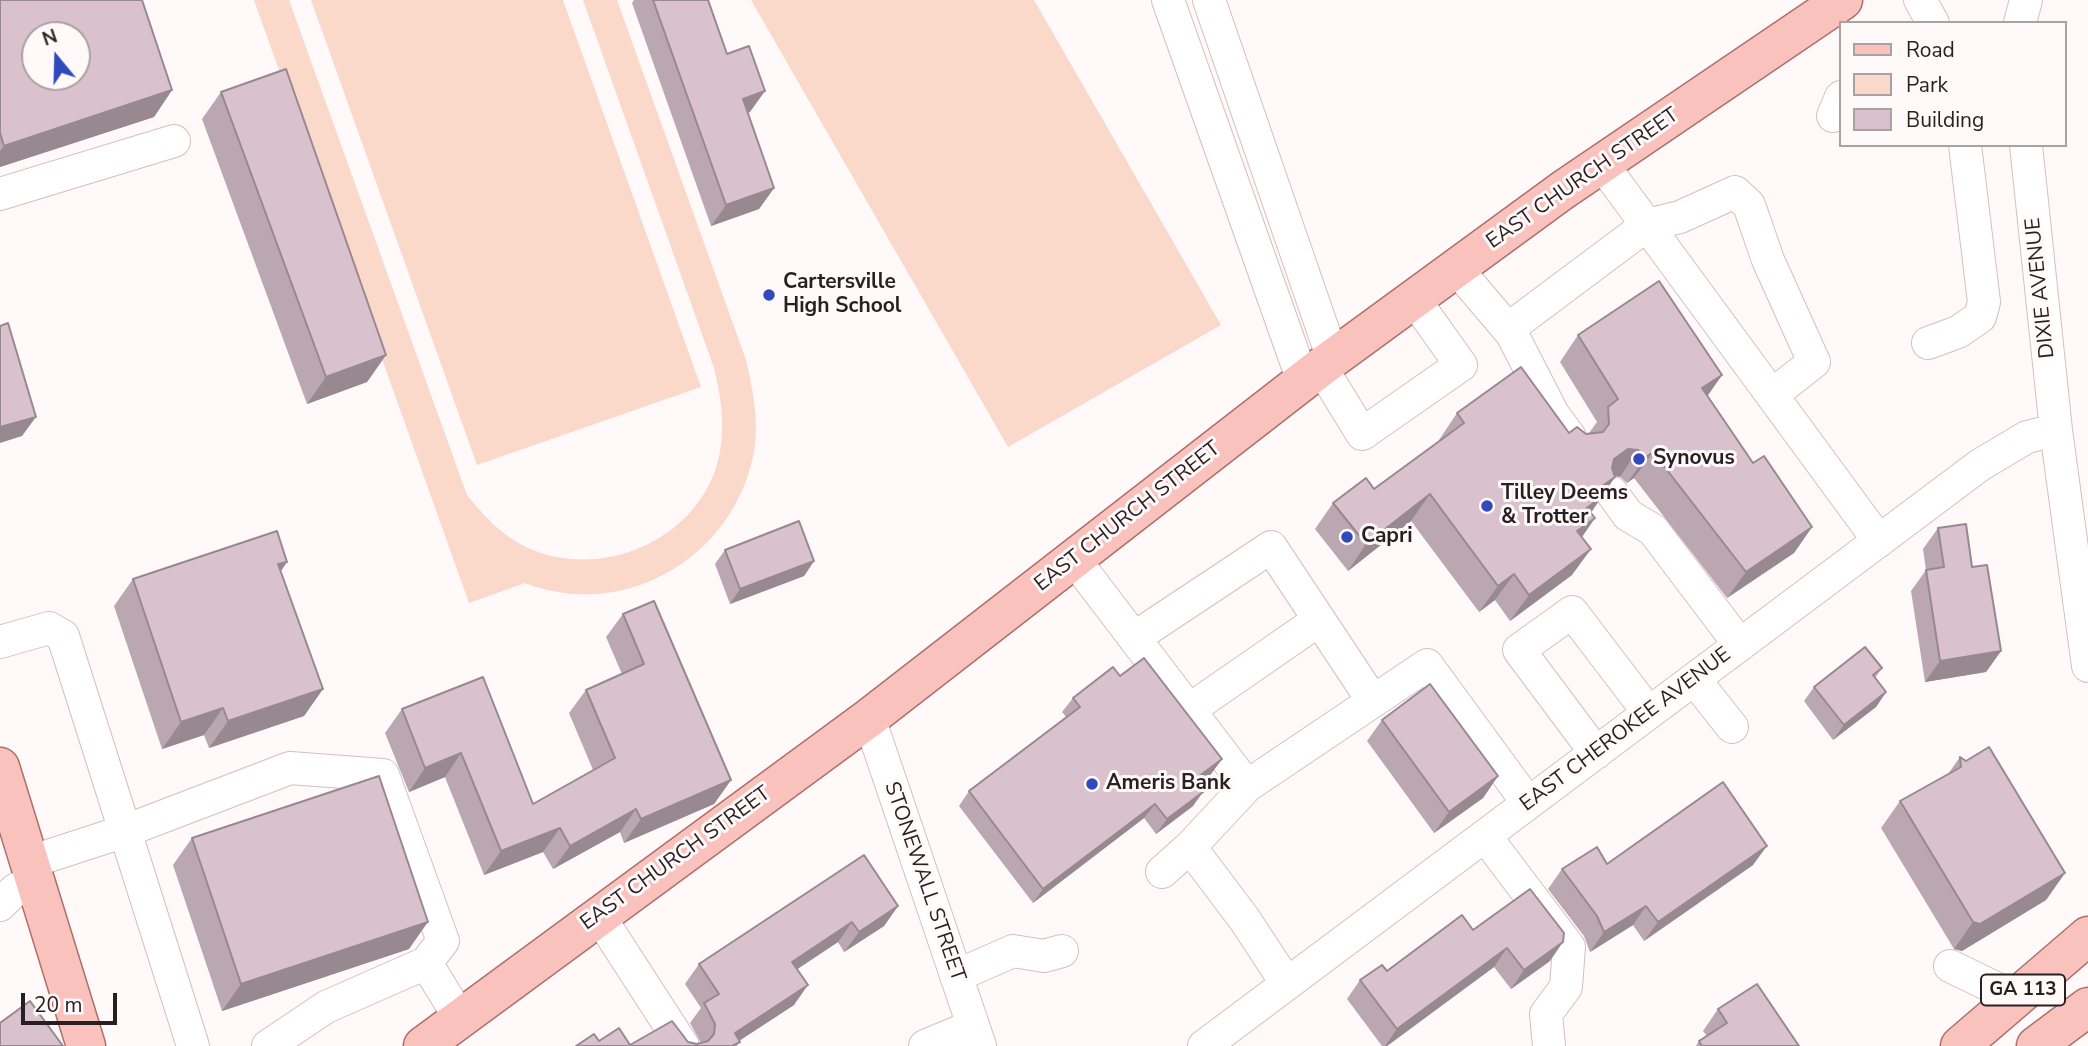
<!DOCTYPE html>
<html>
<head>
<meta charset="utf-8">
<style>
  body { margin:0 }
  #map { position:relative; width:2088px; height:1046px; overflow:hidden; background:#fff9fa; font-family:"Nunito Sans",sans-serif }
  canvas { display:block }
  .legend { position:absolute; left:1839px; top:21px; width:228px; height:126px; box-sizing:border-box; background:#fff9fa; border:2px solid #a9a2a3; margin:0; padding:9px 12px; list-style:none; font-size:21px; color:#281f20 }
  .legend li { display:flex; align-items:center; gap:14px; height:35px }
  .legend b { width:35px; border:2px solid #a9a2a3 }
  .north { position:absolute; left:21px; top:21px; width:70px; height:70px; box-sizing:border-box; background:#fff9fa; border:2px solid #a9a2a3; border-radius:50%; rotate:341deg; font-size:19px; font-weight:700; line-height:28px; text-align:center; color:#281f20 }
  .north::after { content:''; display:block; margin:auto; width:24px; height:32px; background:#314abb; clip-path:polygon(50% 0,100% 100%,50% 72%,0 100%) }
  .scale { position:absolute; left:21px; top:993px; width:96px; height:32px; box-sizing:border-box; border:4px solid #281f20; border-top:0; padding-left:9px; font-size:21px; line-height:24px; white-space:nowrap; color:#281f20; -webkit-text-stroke:5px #fff9fa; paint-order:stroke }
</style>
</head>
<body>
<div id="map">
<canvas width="2088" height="1046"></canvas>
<ul class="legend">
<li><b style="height:9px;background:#fac2bd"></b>Road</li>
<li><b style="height:19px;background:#fad8ca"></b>Park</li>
<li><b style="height:19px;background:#d9c2ce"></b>Building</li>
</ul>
<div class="north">N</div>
<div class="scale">20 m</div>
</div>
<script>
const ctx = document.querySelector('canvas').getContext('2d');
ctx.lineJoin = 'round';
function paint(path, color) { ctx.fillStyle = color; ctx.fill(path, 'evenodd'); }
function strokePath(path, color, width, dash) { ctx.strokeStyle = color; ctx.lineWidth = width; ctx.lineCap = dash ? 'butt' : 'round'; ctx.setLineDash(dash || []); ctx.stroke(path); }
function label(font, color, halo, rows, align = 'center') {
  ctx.font = font + ' "Nunito Sans",sans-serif'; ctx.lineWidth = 6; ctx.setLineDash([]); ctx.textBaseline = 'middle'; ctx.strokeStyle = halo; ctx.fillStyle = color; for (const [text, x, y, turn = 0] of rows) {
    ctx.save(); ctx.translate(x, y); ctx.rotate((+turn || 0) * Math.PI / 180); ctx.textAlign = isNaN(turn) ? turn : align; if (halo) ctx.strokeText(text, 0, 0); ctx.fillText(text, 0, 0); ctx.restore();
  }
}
const green = new Path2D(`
  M254 0H289L467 495C484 516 501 535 526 547 602 583 704 538 720 452 725 422 721 397 714 368L583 0H617L746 360C754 395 761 430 751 465 725 563 620 620 525 583L469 603Z
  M311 0H563L701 387 477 465Z
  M751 0H1034L1221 325 1008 447Z`);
const minor = new Path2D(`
  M1168 0 1303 381
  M1209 0 1333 359
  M1920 0 1933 23
  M2020 23 2026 0
  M1833 116 1841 97
  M2026 145 2056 430 2088 666
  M1602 164 1879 541
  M0 194 174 141
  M1456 268 1512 334 1553 414 1570 437
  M1508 329 1647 225 1680 217 1735 192 1749 205 1768 260 1814 362 1772 395
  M1928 343 1958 332 1980 317 1984 302 1965 145
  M1321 367 1362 434 1461 365 1414 299
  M1612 493 1628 515 1653 530 1740 645
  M1074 559 1247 786
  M1134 638 1271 547 1373 701
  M0 642 49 628 63 636 125 831 290 768 383 775 443 941 426 963
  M1694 679 1732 727
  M1189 710 1319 620
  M869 718 980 1046
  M1596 753 1519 650 1572 612 1649 713
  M1485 836 1569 947 1566 987 1546 1014 1549 1046
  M30 862 125 831 193 1046
  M1162 872 1190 847
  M0 905 15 890 36 879
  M599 916 683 1046
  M1950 966 2014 997
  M956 976 1013 951 1044 956 1062 951
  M1287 984 1245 920 1190 847 1247 786 1427 665 1528 803
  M268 1046 326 1007 426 963 460 1018
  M925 1046 973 1026
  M1204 1046 1980 465 2027 437 2056 430`);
const major = new Path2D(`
  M0 767 86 1046
  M423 1046 869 718 1321 367 1563 190 1843 0
  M1960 1046 2088 936
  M2036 1046 2088 1007`);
const wall = new Path2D(`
  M0 0 172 90 154 117 0 167Z
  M634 0H708L727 54 750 112 747 113 774 188 759 209 711 226 632 3Z
  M221 92 386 355 367 382 307 404 202 119Z
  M1578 335 1722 375 1707 396 1753 463 1812 527 1794 553 1727 598 1634 478 1627 483 1620 477 1615 476V477L1591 513 1595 518 1582 537 1572 575 1510 621 1495 600 1479 612 1411 521 1348 571 1315 529 1333 503 1374 489 1440 441 1439 440 1457 413 1569 433H1589L1597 422 1560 362Z
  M1938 528 1972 567 2001 651 1986 672 1925 682 1911 591 1926 570 1923 549Z
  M725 550 814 561 804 576 730 604 715 564Z
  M287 562 281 571 323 689 304 716 209 748 204 735 162 749 114 606 133 579Z
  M623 614 731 780 714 804 624 843 620 832 553 869 543 852 484 875 445 777 409 792 385 733 402 709 533 804 593 770 569 713 586 690 622 674 606 637Z
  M1882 668 1875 678 1886 692 1876 707 1833 740 1804 701 1814 687Z
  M1120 676 1222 759 1211 774 1197 784 1193 806 1156 834 1144 818 1033 903 959 806 969 791 1066 717 1062 712 1073 698Z
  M1382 720 1498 776 1483 798 1434 833 1367 741Z
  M1960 757 2065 873 2046 900 1962 951 1954 949 1881 828 1900 801 1948 774Z
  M192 838 409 949 222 1011 173 865Z
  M1607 864 1753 865 1644 941 1633 925 1590 952 1584 936 1548 889 1562 869Z
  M898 906 884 926 844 952 838 942 797 969 794 1005 739 1041 737 1046H576L599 1041 630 1045 688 1042 697 1044 701 1043 690 1023 701 1008 685 984 699 964Z
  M1473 930 1550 961 1511 989 1494 967 1387 1046H1382L1347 999 1360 980 1387 971Z
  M1718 1009 1799 1046H1696L1699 1041 1707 1036 1703 1031Z`);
const shadedWall = new Path2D(`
  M172 90 154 117 0 167V151L4 146Z
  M765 91 750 112 728 120 743 99Z
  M774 188 759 209 711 226 726 205Z
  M386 355 367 382 307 404 326 377Z
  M1722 375 1704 401 1702 388Z
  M36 417 22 436 0 443V427Z
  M1628 449 1638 450 1620 477 1609 475 1614 459Z
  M1653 452 1634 478 1627 483 1646 457Z
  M1615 477 1585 521 1580 515 1598 489Z
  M1430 494 1411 521 1348 571 1366 544Z
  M1595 518 1577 544V531Z
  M1812 527 1794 553 1727 598 1746 572Z
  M1591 549 1572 575 1510 621 1529 595Z
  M814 561 804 576 730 604 740 589Z
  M287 562 268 589 278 564Z
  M1514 574 1495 600 1479 612 1498 586Z
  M2001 651 1986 672 1925 682 1940 661Z
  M323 689 304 716 209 748 228 721Z
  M1886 692 1876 707 1833 740 1844 725Z
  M223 708 204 735 162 749 181 722Z
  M461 753 445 777 409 792 425 768Z
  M1222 759 1211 774 1184 795 1194 780Z
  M1498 776 1483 798 1434 833 1449 812Z
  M731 780 714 804 624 843 641 819Z
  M1203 792 1193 806 1156 834 1167 819Z
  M1155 804 1144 818 1033 903 1043 889Z
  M636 809 620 832 553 869 570 846Z
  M560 828 543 852 484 875 501 851Z
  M1767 846 1753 865 1644 941 1658 922Z
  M2065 873 2046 900 1962 951 1954 949 1973 922Z
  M898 906 884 926 844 952 859 932Z
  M1646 906 1633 925 1590 952 1604 932Z
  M428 922 409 949 222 1011 241 984Z
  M852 922 838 942 778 982 792 962Z
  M1563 942 1550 961 1511 989 1524 970Z
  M1507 948 1494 967 1387 1046H1385L1397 1029Z
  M808 985 794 1005 731 1046 735 1033Z`);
const building = new Path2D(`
  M0 0H142L172 90 4 146 0 133ZM35 35H77V77H35Z
  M653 0H708L727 54 749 46 765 91 743 99 774 188 726 205Z
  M286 69 386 355 326 377 221 92Z
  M1659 281 1722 375 1702 388 1753 463 1764 456 1812 527 1746 572 1653 452 1646 457 1638 450 1628 449 1614 459 1612 468 1615 477 1598 489 1603 495 1587 508 1595 518 1577 531 1591 549 1529 595 1514 574 1498 586 1430 494 1366 544 1333 503 1366 478 1374 489 1464 423 1457 413 1521 367 1569 433 1577 427 1586 434 1603 432 1609 424 1608 407 1618 399 1578 335Z
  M8 323 36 417 0 427V326Z
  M799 521 814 561 740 589 725 550Z
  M1966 524 1972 567 1987 565 2001 651 1940 661 1926 570 1944 567 1938 528Z
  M277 531 287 562 278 564 323 689 228 721 223 708 181 722 133 579Z
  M654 601 731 780 641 819 636 809 570 846 560 828 501 851 461 753 425 768 402 709 483 677 533 804 615 758 586 690 644 664 623 614Z
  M1865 647 1882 668 1873 675 1886 692 1844 725 1814 687Z
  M1144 658 1222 759 1194 780 1203 792 1167 819 1155 804 1043 889 969 791 1080 707 1073 698 1113 667 1120 676Z
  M1430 684 1498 776 1449 812 1382 720Z
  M1989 747 2065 873 1980 924 1973 922 1900 801 1961 767 1960 757 1966 761Z
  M379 776 428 922 241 984 192 838Z
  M1723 782 1767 846 1658 922 1646 906 1604 932 1597 916 1562 869 1597 847 1607 864Z
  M864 855 898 906 859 932 852 922 792 962 808 985 735 1033 740 1042 732 1046H576L594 1034 599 1041 619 1028 630 1045 672 1021 688 1042 697 1044 708 1041 714 1034 715 1024 704 1003 719 994 699 964Z
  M1530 889 1564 933 1563 942 1524 970 1507 948 1397 1029 1360 980 1382 965 1387 971 1462 915 1473 930Z
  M1757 984 1799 1046H1702L1699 1041 1727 1023 1718 1009Z
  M30 1001 63 1046H0V1023Z`);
const markers = [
  [769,295,7,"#314abb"],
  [1639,459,7,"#314abb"],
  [1487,506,7,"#314abb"],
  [1347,537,7,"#314abb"],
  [1092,784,7,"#314abb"]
];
const shields = [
  [2023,990,84]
];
const shieldNames = [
  ["GA 113",2023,990]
];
const streetNames = [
  ["EAST CHURCH STREET",1583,179,-35],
  ["DIXIE AVENUE",2041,288,-96],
  ["EAST CHURCH STREET",1128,517,-38],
  ["EAST CHEROKEE AVENUE",1626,730,-37],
  ["EAST CHURCH STREET",676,859,-36],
  ["STONEWALL STREET",924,882,71]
];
const poiNames = [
  ["Cartersville",783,283],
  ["High School",783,307],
  ["Synovus",1653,459],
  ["Tilley Deems",1501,494],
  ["& Trotter",1501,518],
  ["Capri",1361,537],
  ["Ameris Bank",1106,784]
];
paint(green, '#fad8ca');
strokePath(minor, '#d7bdc2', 34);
strokePath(major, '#ae6f69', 41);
strokePath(minor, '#fff', 32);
strokePath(major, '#fac2bd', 38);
paint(wall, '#bba7b1');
paint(shadedWall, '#988890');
paint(building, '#d9c2ce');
strokePath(building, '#988890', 2);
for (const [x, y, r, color] of markers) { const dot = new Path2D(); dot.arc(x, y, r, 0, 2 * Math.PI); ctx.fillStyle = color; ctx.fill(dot); strokePath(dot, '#fff9fa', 2.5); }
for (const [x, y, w] of shields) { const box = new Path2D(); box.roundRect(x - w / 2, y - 15.5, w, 31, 5); ctx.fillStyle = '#fff9fa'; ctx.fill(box); strokePath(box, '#281f20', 2); }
label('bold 19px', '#281f20', null, shieldNames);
label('21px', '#281f20', '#fff9fa', streetNames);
label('bold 21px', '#281f20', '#fff9fa', poiNames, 'left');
</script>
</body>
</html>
